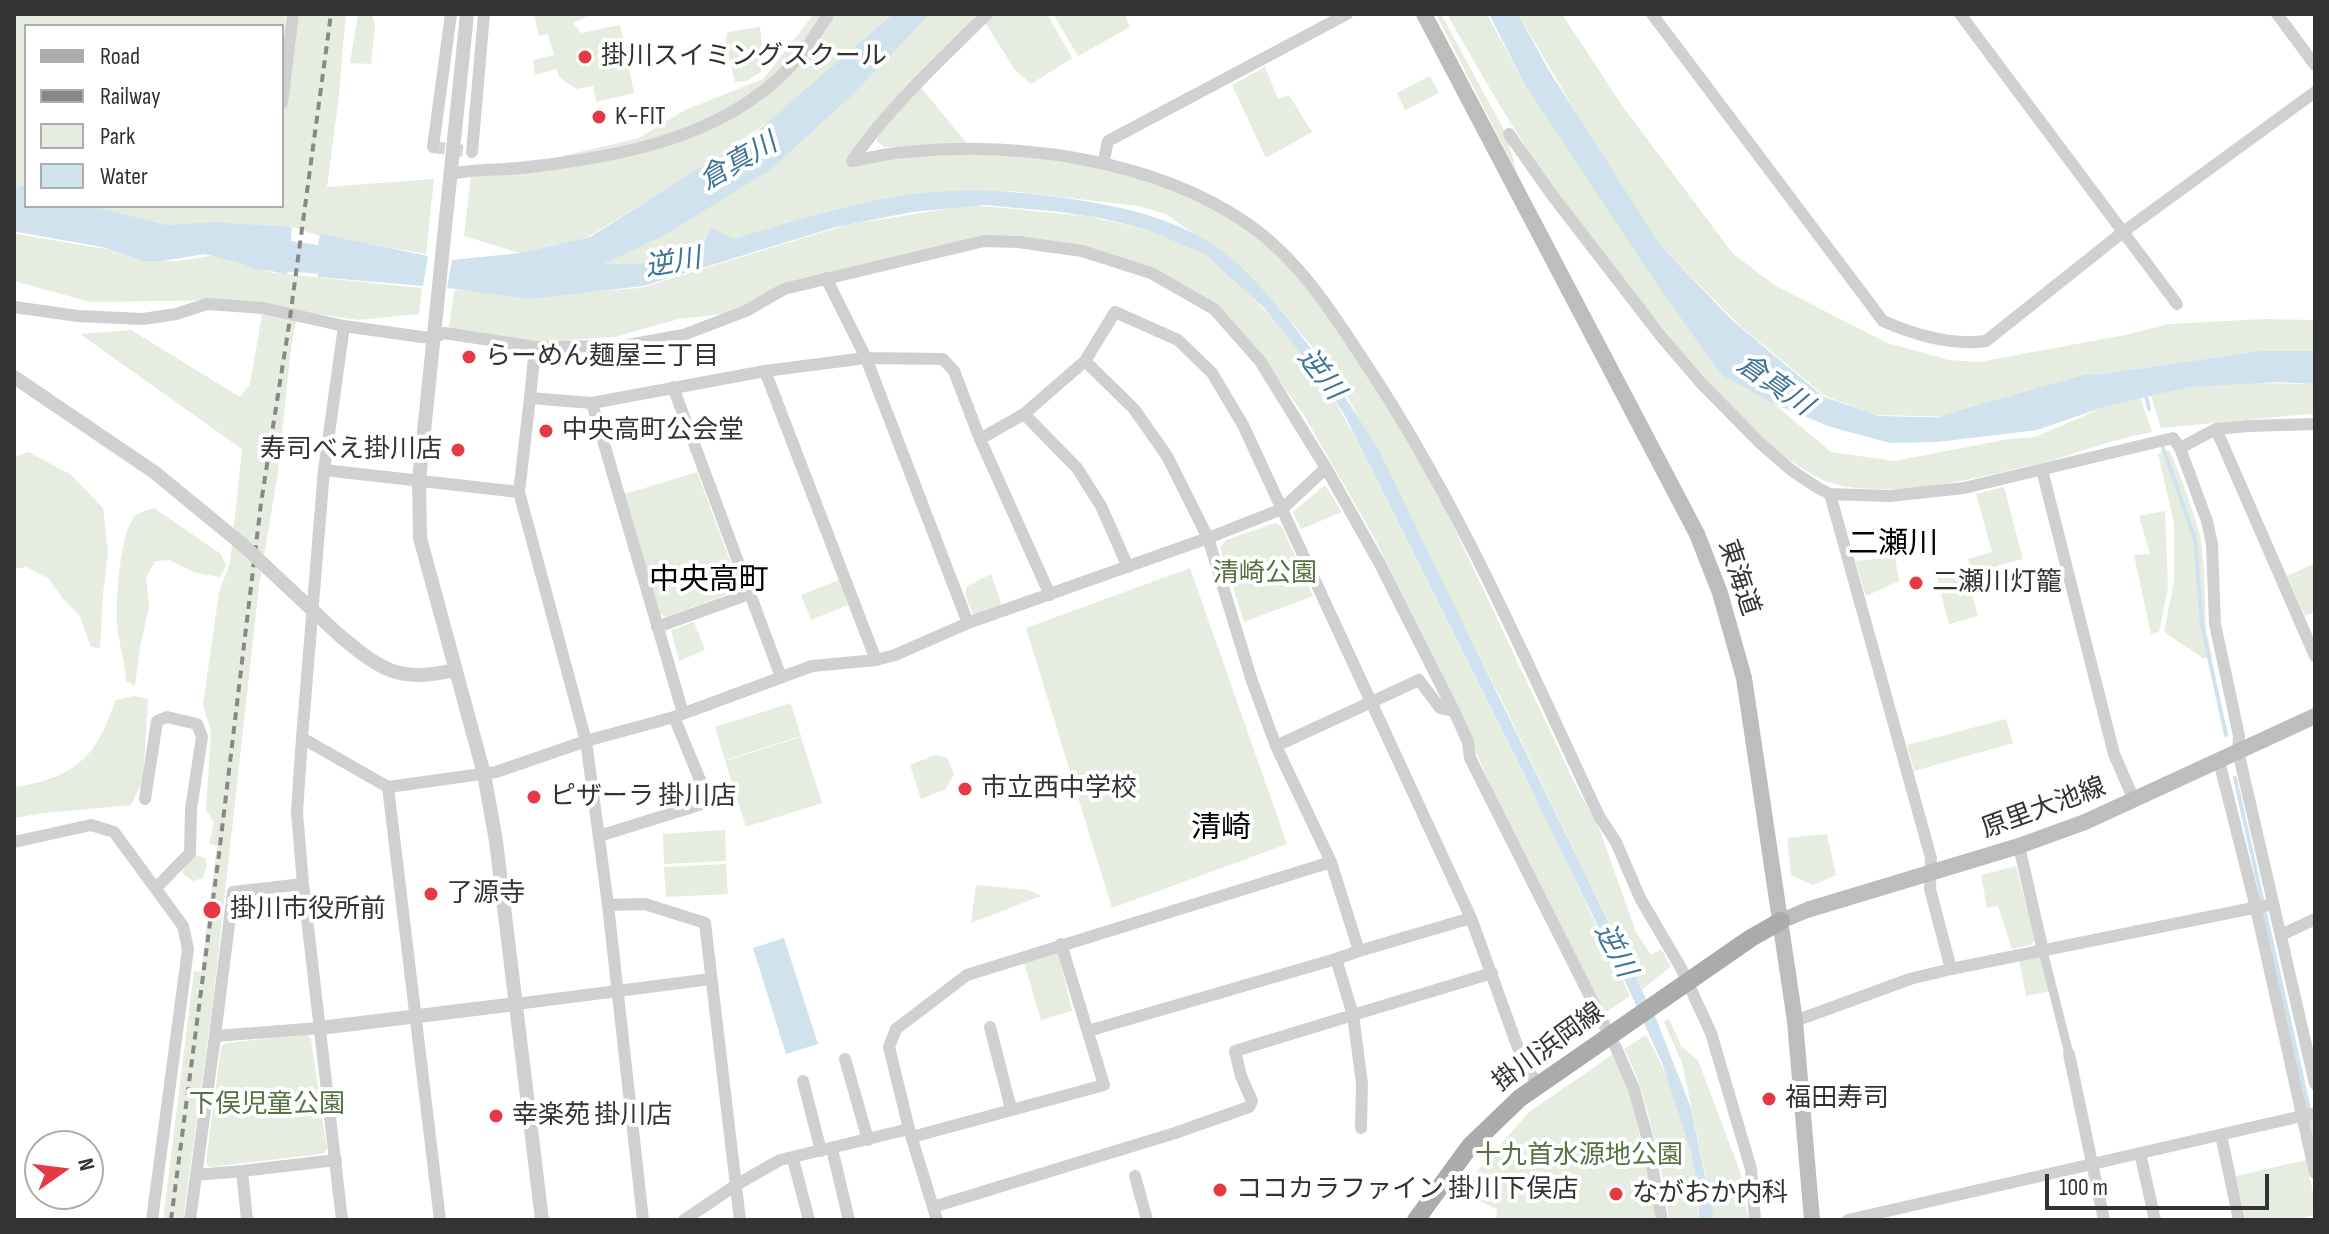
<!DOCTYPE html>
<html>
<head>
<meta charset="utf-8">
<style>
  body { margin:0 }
  #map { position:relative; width:2329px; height:1234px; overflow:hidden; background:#fff; font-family:"Sofia Sans Condensed",sans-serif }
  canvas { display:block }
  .frame { position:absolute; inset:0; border:16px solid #333; pointer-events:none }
  .legend { position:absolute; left:24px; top:24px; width:260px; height:184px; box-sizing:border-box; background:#fff; border:2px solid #adadad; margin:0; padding:10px 14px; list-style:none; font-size:24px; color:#333 }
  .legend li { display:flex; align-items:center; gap:16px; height:40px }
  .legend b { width:40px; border:2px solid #adadad }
  .north { position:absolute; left:24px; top:1130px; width:80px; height:80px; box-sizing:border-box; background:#fff; border:2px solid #adadad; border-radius:50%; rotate:76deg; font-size:22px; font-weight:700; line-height:32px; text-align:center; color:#333 }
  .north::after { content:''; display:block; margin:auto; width:28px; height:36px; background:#e63946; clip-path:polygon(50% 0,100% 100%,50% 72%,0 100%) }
  .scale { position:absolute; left:2045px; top:1174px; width:224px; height:36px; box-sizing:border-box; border:4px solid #333; border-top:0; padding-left:10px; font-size:24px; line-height:28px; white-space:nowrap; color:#333; -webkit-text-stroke:6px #fff; paint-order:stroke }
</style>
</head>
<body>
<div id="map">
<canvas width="2329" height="1234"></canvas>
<div class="frame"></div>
<ul class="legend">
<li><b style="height:10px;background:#ababab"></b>Road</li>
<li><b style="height:10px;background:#888"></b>Railway</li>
<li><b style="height:22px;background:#e6ecdf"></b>Park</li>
<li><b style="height:22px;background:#cfe2ee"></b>Water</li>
</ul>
<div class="north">N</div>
<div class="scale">100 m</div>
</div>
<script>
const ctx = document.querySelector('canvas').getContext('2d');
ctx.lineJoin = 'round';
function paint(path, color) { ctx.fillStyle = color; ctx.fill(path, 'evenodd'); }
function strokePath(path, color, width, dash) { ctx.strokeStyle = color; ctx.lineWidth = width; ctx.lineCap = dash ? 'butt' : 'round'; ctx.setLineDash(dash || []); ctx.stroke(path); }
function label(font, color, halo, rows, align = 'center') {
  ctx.font = font + ' "Sofia Sans Condensed","Noto Sans JP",sans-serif'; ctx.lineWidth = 8; ctx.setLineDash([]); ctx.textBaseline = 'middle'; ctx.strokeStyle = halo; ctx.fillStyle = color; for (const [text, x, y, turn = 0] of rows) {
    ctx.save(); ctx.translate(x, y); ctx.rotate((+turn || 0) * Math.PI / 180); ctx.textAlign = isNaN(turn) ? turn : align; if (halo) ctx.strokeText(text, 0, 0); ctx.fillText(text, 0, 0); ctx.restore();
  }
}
const green = new Path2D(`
  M14 14H286L282 53V26H26V199L14 197V122H18L14 120Z
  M296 14H346L338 104 327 187 434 179 426 254 320 236 292 227 227 223 166 225 63 206H282V121Z
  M358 14H372L375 26 371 64 350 63Z
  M539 14H586L588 16 573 23 581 33 620 25 634 93 596 102 593 86 577 89 560 78 556 69 535 75 533 60 554 55 548 34 539 36 534 15Z
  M814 14H893L778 115 685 178 586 238 520 253 464 236 472 166 554 158 639 138 685 110 763 79Z
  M925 14H987L920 86 968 145 884 147 877 141 878 129 853 160 985 150 1075 159 1206 199 1289 258 1401 415 1577 788 1599 828 1636 932 1651 955 1661 949 1671 966 1642 990 1500 697 1353 407 1336 378 1310 344 1272 300 1236 264 1166 214 1138 206 1010 191 704 247 640 264H600L663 236Z
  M992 14H1047L1072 58 1031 84 1015 70 984 21Z
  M1053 14H1125L1130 27 1078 56Z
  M1436 14H1441L1505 132 1518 175Z
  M1447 14H1487L1525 85 1723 376 1774 404 1831 452 1894 461 2009 439 2035 437 2109 405 2140 397 2152 432C2118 438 2086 450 2053 460 2035 465 2017 468 1999 473 1948 484 1896 495 1843 486 1786 476 1711 386 1675 343 1630 288 1585 233 1545 175 1509 123 1478 69 1447 14Z
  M1518 14H1562L1623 107 1733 254 1776 286 1887 343 1950 360 1979 362 2125 335 2169 324 2265 319 2315 320V351H2260L2081 377 2041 407 2010 418 1875 415 1825 396 1739 325 1661 246 1584 126Z
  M760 27 763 54 761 72 747 81 735 82 725 39 728 32Z
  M1265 67 1278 99 1289 95 1312 132 1266 158 1232 85Z
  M1430 76 1439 93 1405 110 1397 93Z
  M971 205 1086 216 1145 229 1206 255 1238 283 1287 333 1333 398 1359 444 1548 823 1630 996 1602 1015 1492 789 1437 665 1374 537 1302 412 1262 357 1209 300 1096 254 985 240 784 289 746 311 679 319 614 337 540 342 448 333 454 291 457 290 534 296 640 288 846 225Z
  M14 231 16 234 106 249 142 261H177L223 254 274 273 422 288 419 314 358 320 298 311 291 348 278 472 259 586 212 1010 183 1220H163L194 971 201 972 217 846 209 844 214 822 206 810 211 732 203 704 219 592 230 563 242 449 80 334 131 330 240 397 250 384 263 309 235 300 90 302 14 281Z
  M2249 383 2315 384V416L2308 414 2161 428 2151 396 2198 385Z
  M2162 451H2170L2187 494 2200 535 2204 569 2206 630 2212 658H2203L2164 632 2174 581V523L2158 454Z
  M28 452 70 474 103 508 108 552 103 594 100 648 91 647 80 616 63 599 49 579 26 567 14 569V457Z
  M697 472 739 585 736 591 666 617 659 613 625 494Z
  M1325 485 1342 512 1301 529 1293 512Z
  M2004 487 2023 559 1996 566 1999 581 1976 587 1968 559 1992 552 1976 494Z
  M154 508 221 554 226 565 220 577 196 573 169 560 155 561 146 578 149 607 140 648 135 686 126 681C125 663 120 648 118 631 115 609 119 530 136 515 140 512 149 510 154 508Z
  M2165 511 2168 588 2159 632 2151 634 2134 555 2150 554 2139 516Z
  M1275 523 1282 527 1313 596 1244 622 1220 547 1226 540Z
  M1895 557 1899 581 1866 596 1855 561Z
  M2315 563V612L2305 616 2287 576Z
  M1964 565 1978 616 1949 624 1937 578Z
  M1190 568 1287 844 1112 908 1026 628Z
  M991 574 1002 606 980 615 973 614 965 594 967 586Z
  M839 580 848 605 811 620 801 595Z
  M694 622 705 650 679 661 671 630Z
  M134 696 148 699 143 780 131 805 44 813 14 818V787C47 783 81 771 98 740 106 728 110 713 116 700Z
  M791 703 801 736 725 760 715 727Z
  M2006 719 2013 743 1914 771 1907 745Z
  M801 737 822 803 746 827 725 761Z
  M935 755 947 758 954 774 946 789 921 799 910 765Z
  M725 830 726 861 664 864 663 834Z
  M1827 834 1836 875 1813 885 1791 875 1787 838Z
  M197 855 205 858 207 864 203 878 193 881 182 873 188 858Z
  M726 864 728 894 666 897 664 867Z
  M2016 866 2035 940 2031 945 2012 949 1998 906 1987 908 1981 875Z
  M976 885 1029 890 1041 896 971 923Z
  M1058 951 1072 1011 1041 1020 1024 963Z
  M2041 954 2050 991 2026 996 2019 959Z
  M1669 1019 1681 1046 1698 1060 1741 1174 1740 1181 1749 1220H1710L1706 1178 1682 1063 1664 1022Z
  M307 1034 311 1039 327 1149 322 1154 209 1167 206 1162 221 1047 227 1043Z
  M1646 1035C1677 1090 1698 1157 1699 1220H1669C1663 1173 1647 1090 1624 1049Z
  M1612 1055 1628 1087 1660 1220H1496L1497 1209 1459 1192 1529 1112Z
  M2306 1160 2315 1202V1215L2293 1220H2246L2236 1176Z`);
const water = new Path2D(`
  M893 14H930L851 96 770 170 663 236 603 264H640L703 247 711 227 733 239C795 221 857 201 921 193 976 187 1030 192 1084 201 1129 208 1176 220 1215 246 1236 260 1255 281 1272 300 1313 347 1348 399 1380 453L1657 1021 1691 1108 1714 1220H1699V1195L1690 1148 1662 1063 1631 994 1520 766 1344 414 1312 367 1264 308 1206 255 1145 229 1100 218 1060 212 985 205 912 212 836 227 643 286 530 299 447 288 452 260 520 253 590 237 755 133Z
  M1489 14H1518L1548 69 1661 246 1733 321 1824 397 1879 416 2007 419 2041 407 2081 377 2260 351H2315V384L2277 382 2190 387 2107 406 2037 430 1937 442 1890 443 1831 427 1774 404 1723 376 1698 342 1659 287 1525 85Z
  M22 186 26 187V206H90L166 225 216 222 292 227 291 241 318 245 320 234 428 256 423 286 318 277 317 257 290 252 287 275 205 254 162 261H142L102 247 17 232 14 228V190Z
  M784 938 818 1044 786 1054 753 948Z`);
const stream = new Path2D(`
  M2145 392 2149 409
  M2163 448 2195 539 2202 625 2226 735
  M2235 778 2315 1136`);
const river = new Path2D(`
  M255 256 351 263
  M1949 427 2089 387`);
const minorTunnel = new Path2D(`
  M433 147 472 152`);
const pedestrian = new Path2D(`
  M2043 951 2069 1054`);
const minor = new Path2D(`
  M1652 14 1883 321C1915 335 1951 346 1986 341L2123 232 2315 92
  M1960 14 2177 304
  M2277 14 2315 65
  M282 103 293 14
  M1509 134 1552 195 1660 335 1701 383 1760 443 1791 470 1818 488 1830 494 1890 496 1964 488 2173 438 2180 448 2216 429 2248 426 2315 424
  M433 147 451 14
  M472 152 484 14
  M852 161C870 158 888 153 906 152 1018 141 1154 159 1248 224 1298 259 1331 310 1364 361 1459 503 1526 661 1599 816L1616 842 1640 898 1681 968 1711 1033 1751 1169 1755 1220
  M852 161C890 106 940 61 987 14
  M1103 164 1108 141 1347 14
  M451 174C477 168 504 171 530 167 629 155 737 135 803 52 812 41 819 28 827 17L826 14
  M826 278 866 358 968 623
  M14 307 78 316 143 319 176 314 207 304 263 308 344 326 422 337 434 338 444 333 535 347 622 346 683 335 746 311 784 289 984 241 1018 242 1082 251 1151 273 1214 309 1260 361 1326 468 1380 564 1454 711 1468 742 1470 758 1616 1048 1634 1089 1647 1137 1662 1220
  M1085 361 1115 312 1178 340 1212 373 1243 425 1471 918 1526 1070 1539 1083
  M765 371 876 660
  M673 387 781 677
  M530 398 535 347
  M592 403 683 713
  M1024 414 1077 468 1101 506 1128 567
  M2216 429 2315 656
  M2180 448 2207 521 2212 544 2215 624 2239 736 2238 751 2315 1084
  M324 470 519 492
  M2042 470 2114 754 2134 800
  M1830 494 1931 858 1930 889 1951 969
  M657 627 749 594
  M302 738 324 470 344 326
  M1276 746 1419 680 1440 708 1454 711
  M2219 761 2256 908 2315 1173
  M388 787 440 1220
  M145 799 157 721 167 717 197 724 202 737 191 809 190 853 156 888
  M599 836 702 804 707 797 674 717
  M14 842 91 825 114 832 183 926 188 949 152 1220
  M2019 846 2043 951
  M608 905 643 1220
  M2281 935 2315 919
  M1359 951 1471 918
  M516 1004 711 979
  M1795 1021 1910 979 1951 969 2273 904
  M990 1027 1011 1109
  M1088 1031 1336 959
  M215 1036 233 892 303 884
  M2069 1054 2104 1220
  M845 1059 868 1140
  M803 1081 821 1151
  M1361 1128 1362 1084 1353 1015 1492 973
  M2221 1135 2239 1220
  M912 1137 1104 1085 1061 944
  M832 1149 849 1220
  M2140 1153 2155 1220
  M793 1159 809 1220
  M196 1175 242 1171
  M1135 1176 1147 1220
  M933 1207 1175 1133 1249 1107 1252 1101 1241 1076 1235 1051 1353 1015 1336 959 1359 951 1331 862 1276 746 1252 681 1208 538 1167 456 1134 409 1085 361 1024 414 980 439
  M190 1220 215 1036 320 1028
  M247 1220 242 1171 336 1160
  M342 1220 303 884 297 812 302 738 388 787 496 772 586 741 674 717 812 666 876 660 895 655 968 623 1208 538 1282 509 1326 468
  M684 1220 736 1185 780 1160 909 1129
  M740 1220 705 923 645 904 608 905 586 741 519 492 530 398 592 403 765 371 866 358 943 359 954 371 980 439 1050 595
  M937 1220 909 1129 889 1047 896 1029 967 975 1331 862
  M1848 1220 2315 1113`);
const tertiary = new Path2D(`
  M467 14 419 480 420 538 484 774 496 841 542 1220
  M14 377 154 472 243 545
  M339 635C381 670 398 683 455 670
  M320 1028 516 1004`);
const secondary = new Path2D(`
  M1424 14 1697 534 1720 593 1744 678 1795 1021 1812 1220
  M1781 921 1807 910 2019 846 2085 822 2315 716`);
const primary = new Path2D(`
  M1416 1220 1470 1146 1520 1098 1751 938 1781 921`);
const rail = new Path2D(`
  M171 1220 219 854 261 503 289 325 331 14`);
const tertiaryBridge = new Path2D(`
  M243 545 339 635`);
const markers = [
  [585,57,8,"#e63946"],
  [599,117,8,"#e63946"],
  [469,357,8,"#e63946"],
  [546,431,8,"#e63946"],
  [458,450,8,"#e63946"],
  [1916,583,8,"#e63946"],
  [965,789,8,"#e63946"],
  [534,797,8,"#e63946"],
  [431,894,8,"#e63946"],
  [212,910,10,"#e63946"],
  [1769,1099,8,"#e63946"],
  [496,1116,8,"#e63946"],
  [1220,1190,8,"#e63946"],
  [1616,1194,8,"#e63946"]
];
const poiNames = [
  ["掛川スイミングスクール",601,57],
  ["K−FIT",615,117],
  ["らーめん麺屋三丁目",485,357],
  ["中央高町公会堂",562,431],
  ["寿司べえ掛川店",442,450,"right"],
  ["二瀬川灯籠",1932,583],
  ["市立西中学校",981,789],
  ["ピザーラ 掛川店",550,797],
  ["了源寺",447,894],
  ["掛川市役所前",230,910],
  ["福田寿司",1785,1099],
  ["幸楽苑 掛川店",512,1116],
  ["ココカラファイン 掛川下俣店",1236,1190],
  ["ながおか内科",1632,1194]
];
const parkNames = [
  ["清崎公園",1265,574],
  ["下俣児童公園",267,1105],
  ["十九首水源地公園",1579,1156]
];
const streetNames = [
  ["東海道",1738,578,71],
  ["原里大池線",2044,809,-20],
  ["掛川浜岡線",1549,1048,-36]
];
const waterNames = [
  ["倉真川",739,163,-30],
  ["逆川",673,264,-10],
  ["逆川",1320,375,52],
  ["倉真川",1774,386,35],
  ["逆川",1614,951,62]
];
const quarterNames = [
  ["二瀬川",1893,545],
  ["中央高町",709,581],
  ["清崎",1221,829]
];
paint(green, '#e6ecdf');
paint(water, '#cfe2ee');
strokePath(stream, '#cfe2ee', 4);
strokePath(river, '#cfe2ee', 26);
strokePath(minorTunnel, '#d6d6d6', 12, [12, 6]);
strokePath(pedestrian, '#d0d0d0', 9);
strokePath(minor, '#d0d0d0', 12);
strokePath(tertiary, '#d0d0d0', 14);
strokePath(secondary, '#bdbdbd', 16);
strokePath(primary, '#ababab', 18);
strokePath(rail, '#888', 4, [8, 6]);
strokePath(tertiaryBridge, '#d0d0d0', 14);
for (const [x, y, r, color] of markers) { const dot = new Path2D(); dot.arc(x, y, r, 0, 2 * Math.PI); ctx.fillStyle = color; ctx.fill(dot); strokePath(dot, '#fff', 3); }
label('26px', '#333', '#fff', poiNames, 'left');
label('26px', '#56703f', '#fff', parkNames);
label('26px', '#333', '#fff', streetNames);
label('italic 28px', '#3f7597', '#fff', waterNames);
label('30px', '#000', '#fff', quarterNames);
</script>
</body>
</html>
